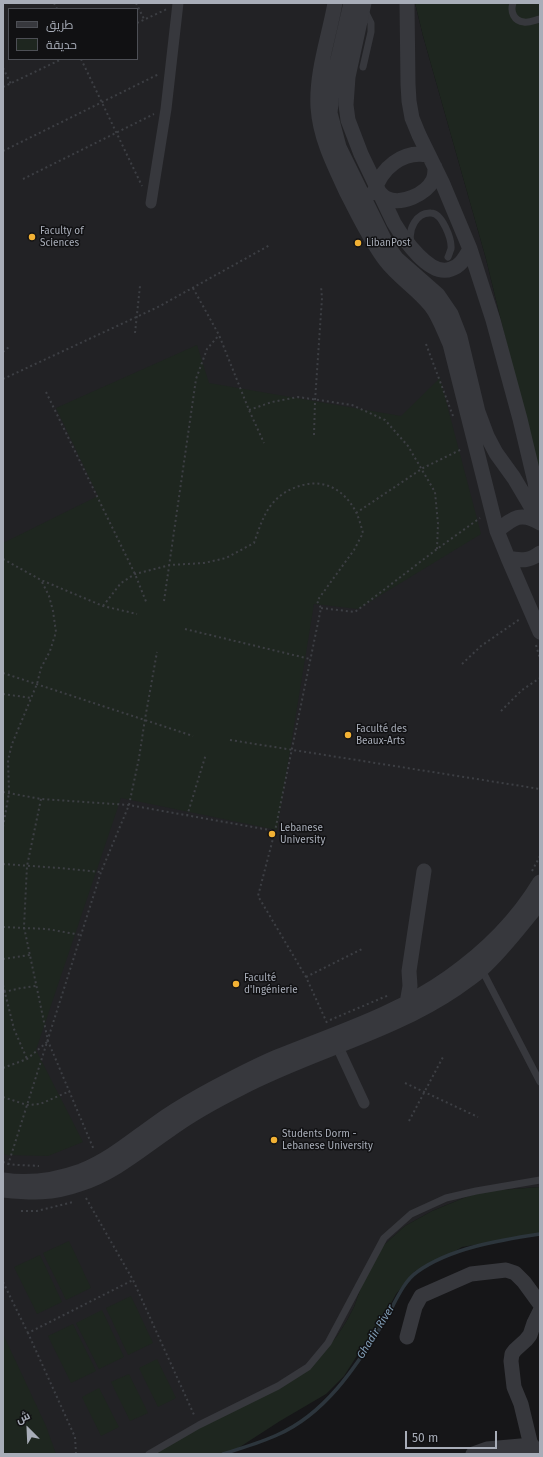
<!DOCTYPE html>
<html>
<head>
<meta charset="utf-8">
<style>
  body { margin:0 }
  #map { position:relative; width:543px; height:1457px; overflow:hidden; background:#161618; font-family:"Fira Sans",Cairo,sans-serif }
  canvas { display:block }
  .frame { position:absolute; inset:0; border:4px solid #a8adb8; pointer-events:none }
  .legend { position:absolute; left:8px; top:8px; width:130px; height:52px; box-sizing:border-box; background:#111113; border:1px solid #4d4f55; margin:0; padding:5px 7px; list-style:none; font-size:12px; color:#a8adb8 }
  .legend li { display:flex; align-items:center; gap:8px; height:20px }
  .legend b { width:20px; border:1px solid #4d4f55 }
  .north { position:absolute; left:8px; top:1409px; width:40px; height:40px; -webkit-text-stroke:3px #111113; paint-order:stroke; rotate:336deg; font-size:11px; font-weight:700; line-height:16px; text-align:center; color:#a8adb8 }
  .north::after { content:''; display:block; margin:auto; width:14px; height:18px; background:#a8adb8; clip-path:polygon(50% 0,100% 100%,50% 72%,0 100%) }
  .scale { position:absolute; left:405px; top:1431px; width:92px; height:18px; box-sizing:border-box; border:2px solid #a8adb8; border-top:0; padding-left:5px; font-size:12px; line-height:14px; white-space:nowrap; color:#a8adb8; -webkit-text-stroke:3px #111113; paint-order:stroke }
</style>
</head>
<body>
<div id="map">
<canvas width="543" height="1457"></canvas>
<div class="frame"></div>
<ul class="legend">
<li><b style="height:5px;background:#37383d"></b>طريق</li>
<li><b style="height:11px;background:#1e261f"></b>حديقة</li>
</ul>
<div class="north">ش</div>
<div class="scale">50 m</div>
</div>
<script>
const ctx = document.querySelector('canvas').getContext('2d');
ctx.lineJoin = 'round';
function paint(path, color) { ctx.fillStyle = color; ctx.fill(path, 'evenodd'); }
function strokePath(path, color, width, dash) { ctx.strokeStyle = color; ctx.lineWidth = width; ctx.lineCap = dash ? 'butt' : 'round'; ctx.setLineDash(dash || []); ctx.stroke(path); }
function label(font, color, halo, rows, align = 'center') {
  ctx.font = font + ' "Fira Sans",sans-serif'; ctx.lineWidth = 3; ctx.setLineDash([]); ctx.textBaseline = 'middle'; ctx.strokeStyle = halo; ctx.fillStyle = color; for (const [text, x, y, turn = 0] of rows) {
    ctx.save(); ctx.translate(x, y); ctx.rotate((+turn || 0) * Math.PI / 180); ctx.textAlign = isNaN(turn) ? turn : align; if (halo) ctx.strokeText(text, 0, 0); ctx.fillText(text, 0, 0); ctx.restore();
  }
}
const built = new Path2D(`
  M3 3H415L423 36 486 259 540 481V1187L486 1191 466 1197 432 1211 405 1226 385 1244 376 1255 364 1279 354 1307 346 1322 337 1336 315 1362 147 1454H3ZM9 9H137V59H9Z`);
const green = new Path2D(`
  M415 3H540V481L486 259 423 36Z
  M197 345 209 383 401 416 440 378 481 534 358 609 314 604 277 830 121 798 36 1050 83 1142 48 1156 7 1155 3 1154V543L98 496 56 408Z
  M540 1187V1234L462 1247 440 1260 415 1271 396 1294 374 1335 358 1354 344 1376 326 1394 280 1421 229 1454H147L315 1362 337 1336 346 1322 354 1307 364 1279 376 1255 385 1244 405 1226 432 1211 466 1197 486 1191Z
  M69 1241 91 1288 66 1300 43 1253Z
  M40 1255 62 1302 37 1314 14 1267Z
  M131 1296 153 1343 128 1355 106 1308Z
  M102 1310 124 1357 99 1369 76 1323Z
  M73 1324 96 1371 71 1383 48 1336Z
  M3 1334 46 1426 56 1454H3Z
  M157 1359 176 1398 158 1407 139 1368Z
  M129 1374 148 1413 130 1421 111 1382Z
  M99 1388 119 1427 101 1436 82 1397Z`);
const stream = new Path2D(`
  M223 1454C241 1448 260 1443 277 1435 325 1414 355 1368 382 1325 393 1309 401 1283 417 1272 450 1248 500 1240 540 1234`);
const path = new Path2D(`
  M54 3 57 9
  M136 3 144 19
  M137 23 167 9
  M81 59 142 186
  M3 68 11 84
  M3 87 62 59
  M3 151 159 74
  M23 179 154 114
  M193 288 219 335 249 410 264 443
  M426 344 453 416
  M3 352 9 347
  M3 379 158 307 270 245
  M46 392 135 574 147 604
  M249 410 272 402 298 397 352 405 385 420 408 446 435 492 438 524 437 549
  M314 435 315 401 322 298 321 286
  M356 513 423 468 462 449
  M3 559 41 580 103 606 137 614
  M164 601 196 379 207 349 219 335
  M103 606 121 583 135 574 170 565 204 563 226 558 254 543C259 529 263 515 272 504 280 494 291 488 303 485 326 479 345 491 356 512 359 518 361 526 363 533L354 550 317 601 321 608 275 831 258 896 306 977 327 1023
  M321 608 355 612 437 549 480 518
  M185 629 310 659
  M536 645 540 659
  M462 664 481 646 520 619
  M3 673 193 736
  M3 694 32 698
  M501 711 522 690 540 678
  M230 740 540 789
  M3 792 41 799 129 805 275 831
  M41 799 27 866 24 927 48 1041 94 1150
  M187 816 206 754
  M3 827 9 793 8 760 12 744 37 684 41 668 50 651 56 632 53 611 49 596 41 580
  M3 864 60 868 101 872
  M532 871 540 856
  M3 927 47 929 81 935
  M3 959 30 955
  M306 977 364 948
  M3 985 14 1029 27 1059
  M4 992 21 988 36 986
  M330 1020 389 995
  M3 1068 27 1059 47 1042
  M405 1083 478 1117
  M3 1097 27 1105 40 1104 70 1091
  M409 1121 443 1057
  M3 1162C12 1166 29 1165 39 1166
  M8 1165 101 872 129 805 139 758 145 719 157 652
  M86 1198 133 1280 195 1417
  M21 1211H37L73 1202
  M3 1282 28 1333
  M76 1454 75 1437 28 1333 133 1280`);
const service = new Path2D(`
  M513 3C510 12 514 21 524 22 529 23 535 20 540 19
  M363 67 371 32V23L364 9
  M411 242C408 230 416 212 431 213 442 213 452 239 451 249 450 251 449 255 448 257
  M481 968 540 1082
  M149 1454 199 1425 278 1386 308 1367 328 1343 384 1238 411 1214 446 1198 476 1191 540 1180`);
const pedestrian = new Path2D(`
  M151 203 166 109 178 3
  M338 1047 364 1103`);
const minor = new Path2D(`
  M335 3C329 37 316 72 318 107 320 138 334 165 347 193 359 216 370 240 386 261 399 278 418 289 431 306 439 316 444 331 450 344L497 531
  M351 3 333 81 330 113 339 147 387 245 397 259 438 295 451 314 460 337 478 412 487 436 496 453 514 478 540 522
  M364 3 348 77 346 105 348 120 361 154 394 223C403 238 430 278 451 269 461 266 465 257 470 249
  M407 3 408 84 409 101 412 118 419 135 442 182 470 249 493 320 520 419 535 482 540 513
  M374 192C381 168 403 150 428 155
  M376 193 379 192C381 194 384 197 386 198 401 206 426 194 433 180 435 176 435 172 435 167
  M540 523C521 511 513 518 497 531L508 558C522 560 528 562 540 553
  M508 558 540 632
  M409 1008 407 1003 410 986 409 971 424 871
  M3 1180C29 1184 56 1180 81 1171 109 1160 131 1141 155 1124 170 1113 185 1104 201 1095 225 1082 251 1068 277 1057 336 1033 397 1014 449 977 485 952 517 920 540 882
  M3 1190C32 1193 52 1194 80 1184 116 1172 140 1150 171 1129 193 1113 217 1100 241 1088 312 1051 391 1033 457 988 465 982 475 976 482 969 504 949 521 925 540 903
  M407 1337 415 1307 421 1296 471 1274 506 1270 515 1273 524 1282 540 1304
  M473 1454 487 1449 532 1445
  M533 1454 521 1404 514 1387 511 1361 512 1354 515 1350 526 1340 530 1335 534 1323 540 1311`);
const pathBridge = new Path2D(`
  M135 333 140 286`);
const markers = [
  [32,237,4,"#f2b134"],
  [358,243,4,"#f2b134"],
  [348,735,4,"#f2b134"],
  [272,834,4,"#f2b134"],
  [236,984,4,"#f2b134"],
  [274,1140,4,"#f2b134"]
];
const poiNames = [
  ["Faculty of",40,231],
  ["Sciences",40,243],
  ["LibanPost",366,243],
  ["Faculté des",356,729],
  ["Beaux-Arts",356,741],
  ["Lebanese",280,828],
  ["University",280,840],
  ["Faculté",244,978],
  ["d'Ingénierie",244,990],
  ["Students Dorm -",282,1134],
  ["Lebanese University",282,1146]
];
const waterNames = [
  ["Ghadir River",376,1332,-58]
];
paint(built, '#222225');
paint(green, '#1e261f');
strokePath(stream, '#2c353c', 3.5);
strokePath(path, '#3d3f44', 2, [2, 3]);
strokePath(service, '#37383d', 7);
strokePath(pedestrian, '#37383d', 11);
strokePath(minor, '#37383d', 15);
strokePath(pathBridge, '#3d3f44', 2, [2, 3]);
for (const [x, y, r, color] of markers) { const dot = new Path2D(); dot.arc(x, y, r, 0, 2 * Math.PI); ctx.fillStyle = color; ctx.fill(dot); strokePath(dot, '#111113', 1.5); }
label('10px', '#a8adb8', '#111113', poiNames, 'left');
label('italic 11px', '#7f9bb3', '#111113', waterNames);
</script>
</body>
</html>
